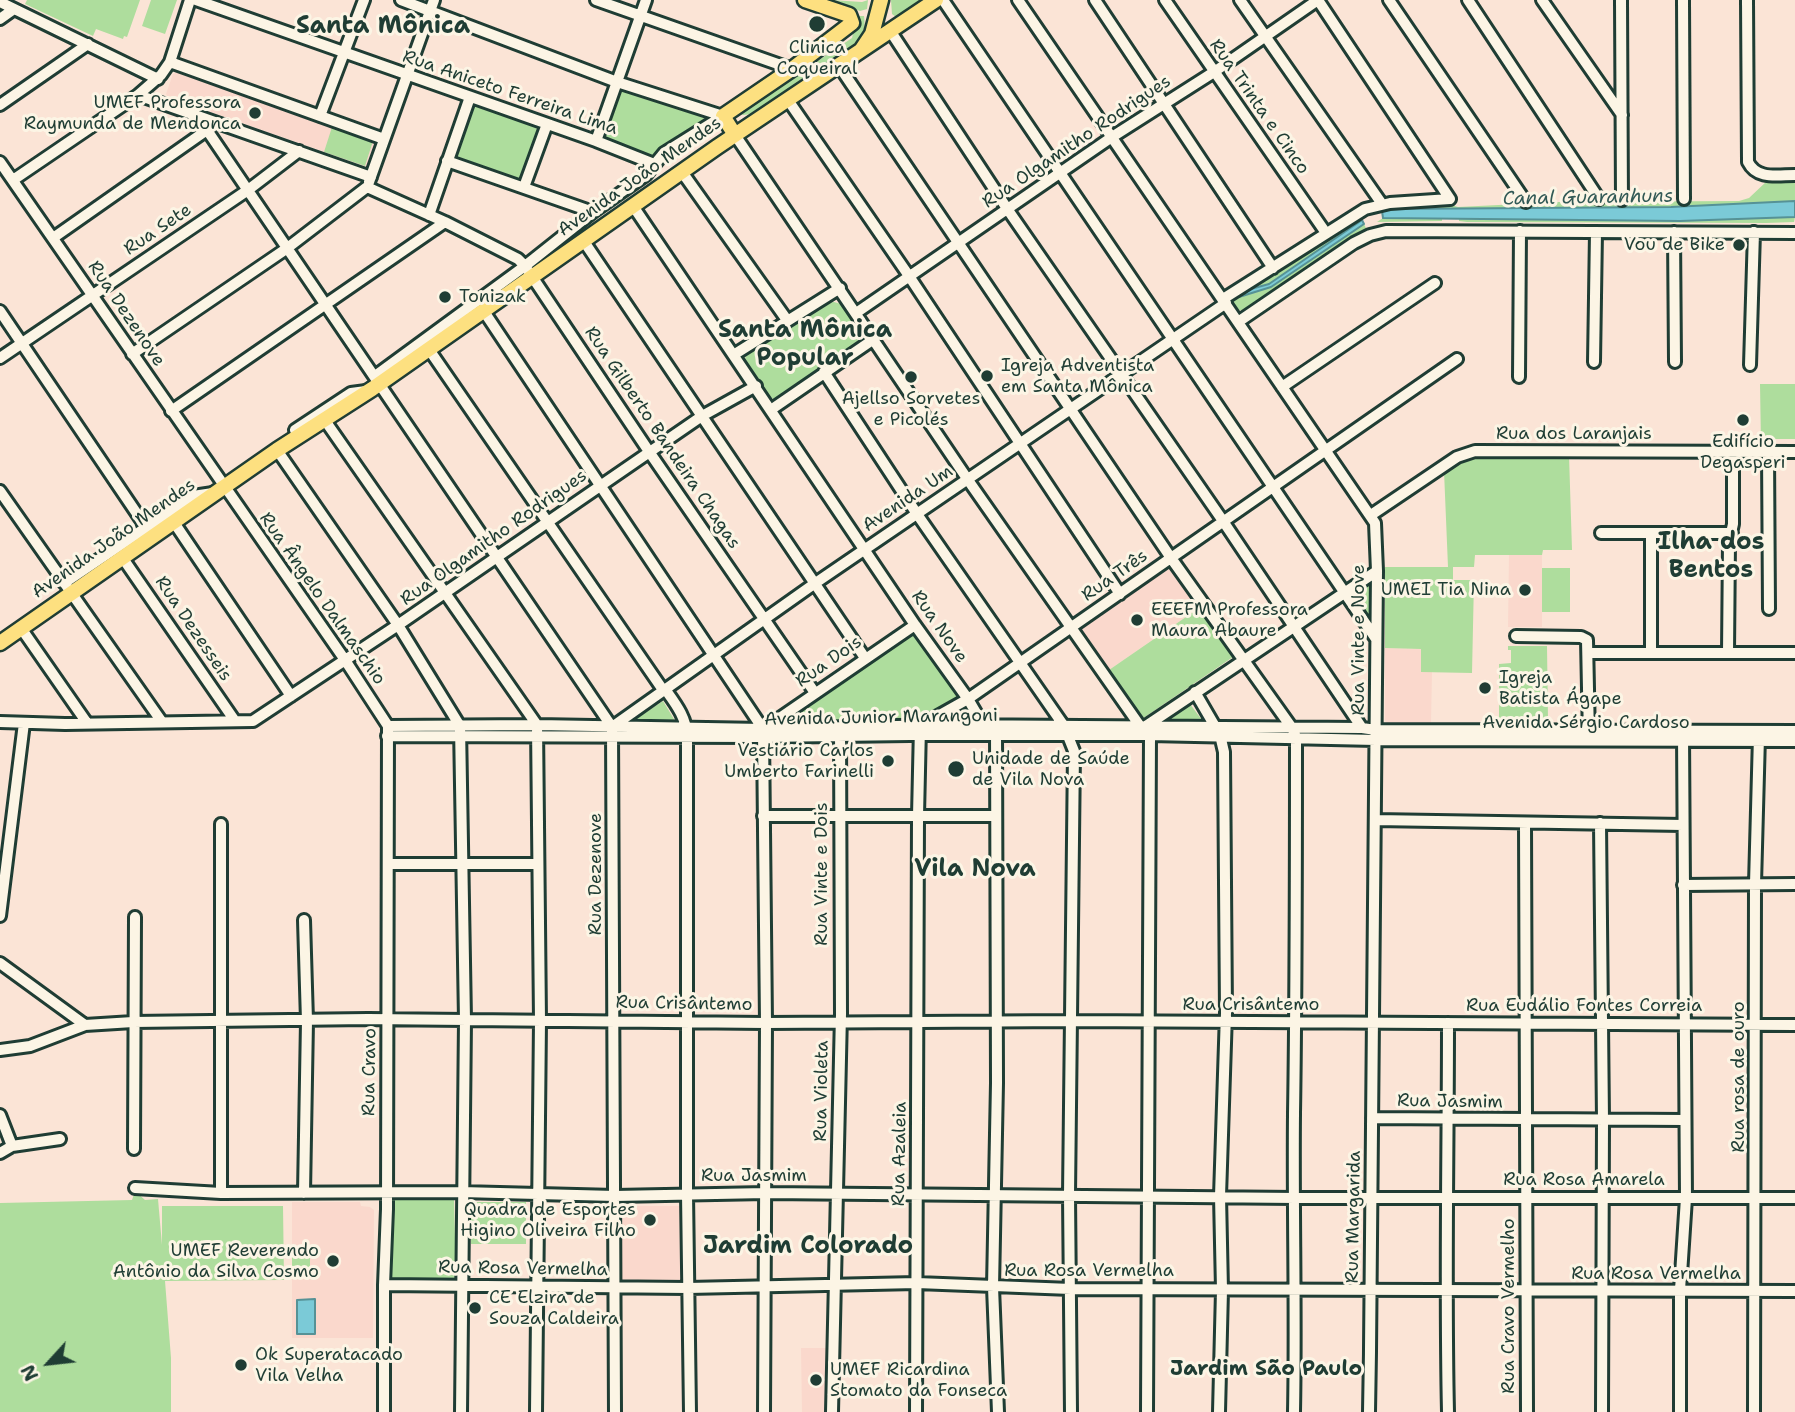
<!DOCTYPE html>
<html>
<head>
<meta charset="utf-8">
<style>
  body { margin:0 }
  #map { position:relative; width:1795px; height:1412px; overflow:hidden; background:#fbe4d6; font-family:"Shantell Sans",sans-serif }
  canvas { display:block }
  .north { position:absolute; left:14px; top:1328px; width:70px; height:70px; -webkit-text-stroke:5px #fcf5e5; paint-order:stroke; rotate:243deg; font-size:19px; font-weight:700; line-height:28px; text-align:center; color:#1f3d34 }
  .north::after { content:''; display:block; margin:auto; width:24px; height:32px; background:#1f3d34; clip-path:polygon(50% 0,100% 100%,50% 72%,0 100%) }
</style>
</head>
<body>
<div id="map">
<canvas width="1795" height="1412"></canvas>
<div class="north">N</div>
</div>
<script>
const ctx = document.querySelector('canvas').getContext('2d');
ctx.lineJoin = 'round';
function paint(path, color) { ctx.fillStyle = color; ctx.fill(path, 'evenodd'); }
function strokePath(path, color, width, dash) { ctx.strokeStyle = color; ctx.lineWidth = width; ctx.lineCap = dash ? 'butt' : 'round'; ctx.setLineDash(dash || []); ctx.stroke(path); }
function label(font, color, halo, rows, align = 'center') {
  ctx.font = font + ' "Shantell Sans",sans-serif'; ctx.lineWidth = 6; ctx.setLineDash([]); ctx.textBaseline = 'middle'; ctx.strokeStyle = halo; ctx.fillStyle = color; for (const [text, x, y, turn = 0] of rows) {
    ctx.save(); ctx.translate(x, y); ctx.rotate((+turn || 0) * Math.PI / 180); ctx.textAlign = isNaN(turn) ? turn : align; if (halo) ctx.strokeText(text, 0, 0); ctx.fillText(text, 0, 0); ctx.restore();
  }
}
const built = new Path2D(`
  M177 72 373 141 375 146 369 165 365 166 168 97 166 94 173 74Z
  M1509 555H1542V627H1508Z
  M1170 568 1199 608 1109 670 1081 630 1082 626Z
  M1385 648 1421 649V671L1432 672 1431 723H1387L1385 721Z
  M292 1202H360L361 1206 370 1207 374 1210 373 1338H292Z
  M620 1206H681L682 1283H621Z
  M801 1348H830V1412H802Z`);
const green = new Path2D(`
  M27 0H140L127 37 124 36 123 39 96 29 93 36 25 4Z
  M151 0H177L165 34 142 26Z
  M831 0 862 2 868 0 867 9 860 11Z
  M891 0H922L896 17 892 14Z
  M857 16H864C866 28 863 37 854 45L752 114 743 115 738 112 744 108 746 110 786 83 785 80 804 67 806 69 852 38Z
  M622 89 711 118 652 158 602 138Z
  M473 103 540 126 521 182 454 157Z
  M332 127 373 141 365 166 324 152Z
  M1795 180V201L1671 207 1388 209 1382 211V208L1441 202 1458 207 1559 202 1739 201 1749 198 1767 181Z
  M1361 216 1362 220 1269 284 1245 291Z
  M1421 217 1680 221 1795 217 1794 222 1766 223 1467 222 1459 221V219H1442V221L1377 222 1383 218Z
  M1364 224 1367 230 1245 311 1238 310 1233 301V296L1271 287Z
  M834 302 845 305 864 335 862 341 776 400 771 398 745 360 746 353 826 303Z
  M1760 384H1795V439H1774L1768 445H1761Z
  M1569 455 1572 550H1543L1542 555H1475L1474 567H1453V580H1474L1472 673 1421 672V649L1385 648V567H1448L1444 471 1460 461 1473 457Z
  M1542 568H1570V612H1542Z
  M1367 584 1370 587 1369 617 1354 594Z
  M1199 608 1233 657 1142 719 1109 670Z
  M914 634 918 635 960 695 958 700 927 718 911 722 787 721Z
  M1508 646H1547L1548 720H1509L1504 724H1499V664L1511 663V650H1508Z
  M663 701 677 724 631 722Z
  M1190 704 1205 724 1164 723Z
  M966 707 976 721 945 720 947 717Z
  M135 1191 145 1200 158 1199 162 1245V1206H283L284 1280 165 1281 171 1358V1412H0V1203L132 1200Z
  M393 1198H454L456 1276 454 1280 395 1281 391 1279V1199Z
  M470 1202H526V1244H471Z
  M292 1247 310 1248V1274H292Z`);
const water = new Path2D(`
  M1795 201V217L1680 221 1383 218 1382 211 1388 209 1671 207Z
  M1362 220 1364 224 1271 287 1239 297 1236 293 1269 284Z
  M315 1299V1334H297V1300Z`);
const minor = new Path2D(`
  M196 0 596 141 654 164
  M401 0 617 82 723 116
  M596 0 792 69
  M943 0 1376 639
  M1018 0 1375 523 1377 571C1374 852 1374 1132 1369 1412
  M1095 0 1273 268
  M1165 0 1326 233
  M1240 0 1382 204
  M1318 0 1450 199
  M1389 0 1526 202
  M1468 0 1599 199
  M1542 0 1622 115
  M1621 0 1622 200
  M1683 0 1684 199
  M1747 0 1748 162C1757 180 1777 175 1795 175
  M0 2 158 79
  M0 19 14 9
  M891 32 1008 210 1223 521 1362 728
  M170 62 384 139
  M839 66 1171 558 1292 728 1296 737C1296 863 1296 989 1294 1114 1293 1214 1296 1313 1294 1412
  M138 95 371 177
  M788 100 909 276 1120 594
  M0 105 88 44
  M320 116 364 0
  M207 130 612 727 615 1412
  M735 135 968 480 1140 726
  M596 141 646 0
  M447 161 593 212
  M0 162 345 660 388 726 387 1209 384 1285V1412
  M682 172 787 320
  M13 180 138 95 161 75 170 62 190 0
  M369 182 434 0
  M367 187 445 222 518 259 525 266 650 453 815 693
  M524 187 547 124
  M633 206 915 625 968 699 985 728
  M429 215 470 97
  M1674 232 1675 362
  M53 238 207 130
  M583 240 865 658
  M1223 299 1365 209 1390 203 1450 199
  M483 310 763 729
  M0 311 152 536
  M856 313 1112 137 1214 72 1318 0
  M1238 322 1354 243 1370 235 1386 231 1795 233
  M428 348 663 690
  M132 354 286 249 367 187
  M735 354 840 288
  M0 358 248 190 299 151
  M1594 362 1596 232
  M1750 365 1754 232
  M824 372 917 514 1064 726 1074 751 1069 1195 1071 1412
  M375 376 525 266 593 212 646 175 664 153 723 116
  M1519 377 1520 231
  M1282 387 1435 283
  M772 409 874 339
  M171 411 445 222
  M324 419 537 725 540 1021 536 1412
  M295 430 351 393 366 391
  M277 450 398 625 460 726 465 1020 461 1412
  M1768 452 1769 609
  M0 491 162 722
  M1371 515 1457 457 1475 451 1795 452
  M173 521 291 696
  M1601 533H1732
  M1651 533V653
  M122 557 235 721
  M64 583 193 496 213 493
  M21 628 87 723
  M1516 636 1581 637 1587 640 1589 738
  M1588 653H1795
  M1728 653 1729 542 1733 524V452
  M665 689C675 703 687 718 687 737V1194L690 1412
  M1195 692 1220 735 1224 752 1226 1013 1220 1196 1222 1290 1219 1412
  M0 722 65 724 253 721 398 625 702 416 756 386
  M388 726 537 725 763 729 942 725 1362 728 1376 730 1795 731
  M1146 726 1377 571
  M612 727 814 584 1226 303
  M765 728 915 625
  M996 729 997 1083 993 1287 998 1412
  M763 732 766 1023 764 1412
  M387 736 763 737 910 735H1150L1376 740 1795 741
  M763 816H996
  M1375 820 1683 825
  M1525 823 1527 1412
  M1600 823 1603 1120 1602 1412
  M389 864H538
  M1683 885 1795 884
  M0 916 24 723
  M304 920 307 1021 304 1193
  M0 963 85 1025
  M1448 1023C1448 1153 1445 1282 1448 1412
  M0 1050 30 1046 85 1025 133 1022 368 1019 766 1023 1071 1021 1795 1025
  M0 1115 12 1146
  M1372 1118 1685 1120
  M134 1149 135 917
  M0 1153 12 1146 60 1139
  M135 1188 221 1193 461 1192 615 1196 766 1193 1296 1198H1795
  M221 1193V824
  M384 1285 688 1288 917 1283 1071 1289 1795 1291
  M832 1412 841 1014 840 729
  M916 1412 918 816 920 726 968 699 1457 359
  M1147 1412 1150 735
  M1680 1412V1290L1686 1198 1683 734
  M1754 1412 1755 884 1759 736`);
const major = new Path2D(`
  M862 49 872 34 881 0
  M735 135 723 116 792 69 852 23 849 15 805 0
  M0 643 277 450 372 389 717 147 936 0`);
const markers = [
  [817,24,9,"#1f3d34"],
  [255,113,7,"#1f3d34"],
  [1739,245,7,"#1f3d34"],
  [445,297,7,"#1f3d34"],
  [987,376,7,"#1f3d34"],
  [911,377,7,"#1f3d34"],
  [1743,420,7,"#1f3d34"],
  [1525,590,7,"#1f3d34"],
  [1137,620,7,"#1f3d34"],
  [1485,688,7,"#1f3d34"],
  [888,761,7,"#1f3d34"],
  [956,769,9,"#1f3d34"],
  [650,1220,7,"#1f3d34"],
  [333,1261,7,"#1f3d34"],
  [475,1308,7,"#1f3d34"],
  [241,1365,7,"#1f3d34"],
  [816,1380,7,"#1f3d34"]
];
const poiNames = [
  ["Clinica",817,48,"center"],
  ["Coqueiral",817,69,"center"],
  ["UMEF Professora",241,103,"right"],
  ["Raymunda de Mendonca",241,124,"right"],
  ["Vou de Bike",1725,245,"right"],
  ["Tonizak",459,297],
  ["Igreja Adventista",1001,366],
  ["em Santa Mônica",1001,387],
  ["Ajellso Sorvetes",911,399,"center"],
  ["e Picolés",911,420,"center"],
  ["Edifício",1743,442,"center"],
  ["Degasperi",1743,463,"center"],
  ["UMEI Tia Nina",1511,590,"right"],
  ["EEEFM Professora",1151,610],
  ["Maura Abaure",1151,631],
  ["Igreja",1499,678],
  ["Batista Ágape",1499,699],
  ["Vestiário Carlos",874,751,"right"],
  ["Umberto Farinelli",874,772,"right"],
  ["Unidade de Saúde",972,759],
  ["de Vila Nova",972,780],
  ["Quadra de Esportes",636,1210,"right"],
  ["Higino Oliveira Filho",636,1231,"right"],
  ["UMEF Reverendo",319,1251,"right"],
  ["Antônio da Silva Cosmo",319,1272,"right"],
  ["CE Elzira de",489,1298],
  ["Souza Caldeira",489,1319],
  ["Ok Superatacado",255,1355],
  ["Vila Velha",255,1376],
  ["UMEF Ricardina",830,1370],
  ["Stomato da Fonseca",830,1391]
];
const streetNames = [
  ["Rua Aniceto Ferreira Lima",510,93,19],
  ["Rua Trinta e Cinco",1259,107,55],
  ["Rua Olgamitho Rodrigues",1077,142,-34],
  ["Avenida João Mendes",640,177,-35],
  ["Rua Sete",158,230,-34],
  ["Rua Dezenove",126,314,56],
  ["Rua dos Laranjais",1574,434],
  ["Rua Gilberto Bandeira Chagas",662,438,56],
  ["Avenida Um",908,499,-34],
  ["Rua Olgamitho Rodrigues",494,538,-35],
  ["Avenida João Mendes",114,539,-35],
  ["Rua Três",1115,576,-35],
  ["Rua Ângelo Dalmaschio",322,599,55],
  ["Rua Nove",939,627,55],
  ["Rua Dezesseis",193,629,56],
  ["Rua Vinte e Nove",1359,640,-90],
  ["Rua Dois",829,662,-35],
  ["Avenida Junior Marangoni",881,718,-1],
  ["Avenida Sérgio Cardoso",1586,723],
  ["Rua Dezenove",596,874,-90],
  ["Rua Vinte e Dois",822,874,-90],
  ["Rua Crisântemo",684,1004,1],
  ["Rua Crisântemo",1251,1005],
  ["Rua Eudálio Fontes Correia",1584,1006],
  ["Rua Cravo",370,1072,-89],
  ["Rua rosa de ouro",1739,1077,-90],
  ["Rua Violeta",822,1091,-89],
  ["Rua Jasmim",1450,1102,1],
  ["Rua Azaleia",900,1154,-89],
  ["Rua Jasmim",754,1176],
  ["Rua Rosa Amarela",1584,1180],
  ["Rua Margarida",1354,1217,-89],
  ["Rua Rosa Vermelha",523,1269,1],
  ["Rua Rosa Vermelha",1089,1271],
  ["Rua Rosa Vermelha",1656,1274],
  ["Rua Cravo Vermelho",1509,1306,-90]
];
const waterNames = [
  ["Canal Guaranhuns",1588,198,-1]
];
const quarterNames = [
  ["Jardim São Paulo",1266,1370]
];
const districtNames = [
  ["Santa Mônica",383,27],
  ["Santa Mônica",805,331],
  ["Popular",805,359],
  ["Ilha dos",1711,543],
  ["Bentos",1711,571],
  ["Vila Nova",975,870],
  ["Jardim Colorado",808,1247]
];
paint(built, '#fad8cc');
paint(green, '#aedd9d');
paint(water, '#7bcad7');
strokePath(water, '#569296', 2);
strokePath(minor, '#1f3d34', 16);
strokePath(major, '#1f3d34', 19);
strokePath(minor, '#fcf5e5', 10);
strokePath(major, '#fde080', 14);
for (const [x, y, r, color] of markers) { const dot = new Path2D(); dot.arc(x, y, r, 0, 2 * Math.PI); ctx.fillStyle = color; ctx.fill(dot); strokePath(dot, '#fcf5e5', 2.5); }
label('18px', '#1f3d34', '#fcf5e5', poiNames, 'left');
label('18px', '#1f3d34', '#fcf5e5', streetNames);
label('italic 19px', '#315955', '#fcf5e5', waterNames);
label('bold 21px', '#1f3d34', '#fcf5e5', quarterNames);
label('bold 24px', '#1f3d34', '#fcf5e5', districtNames);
</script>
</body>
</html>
